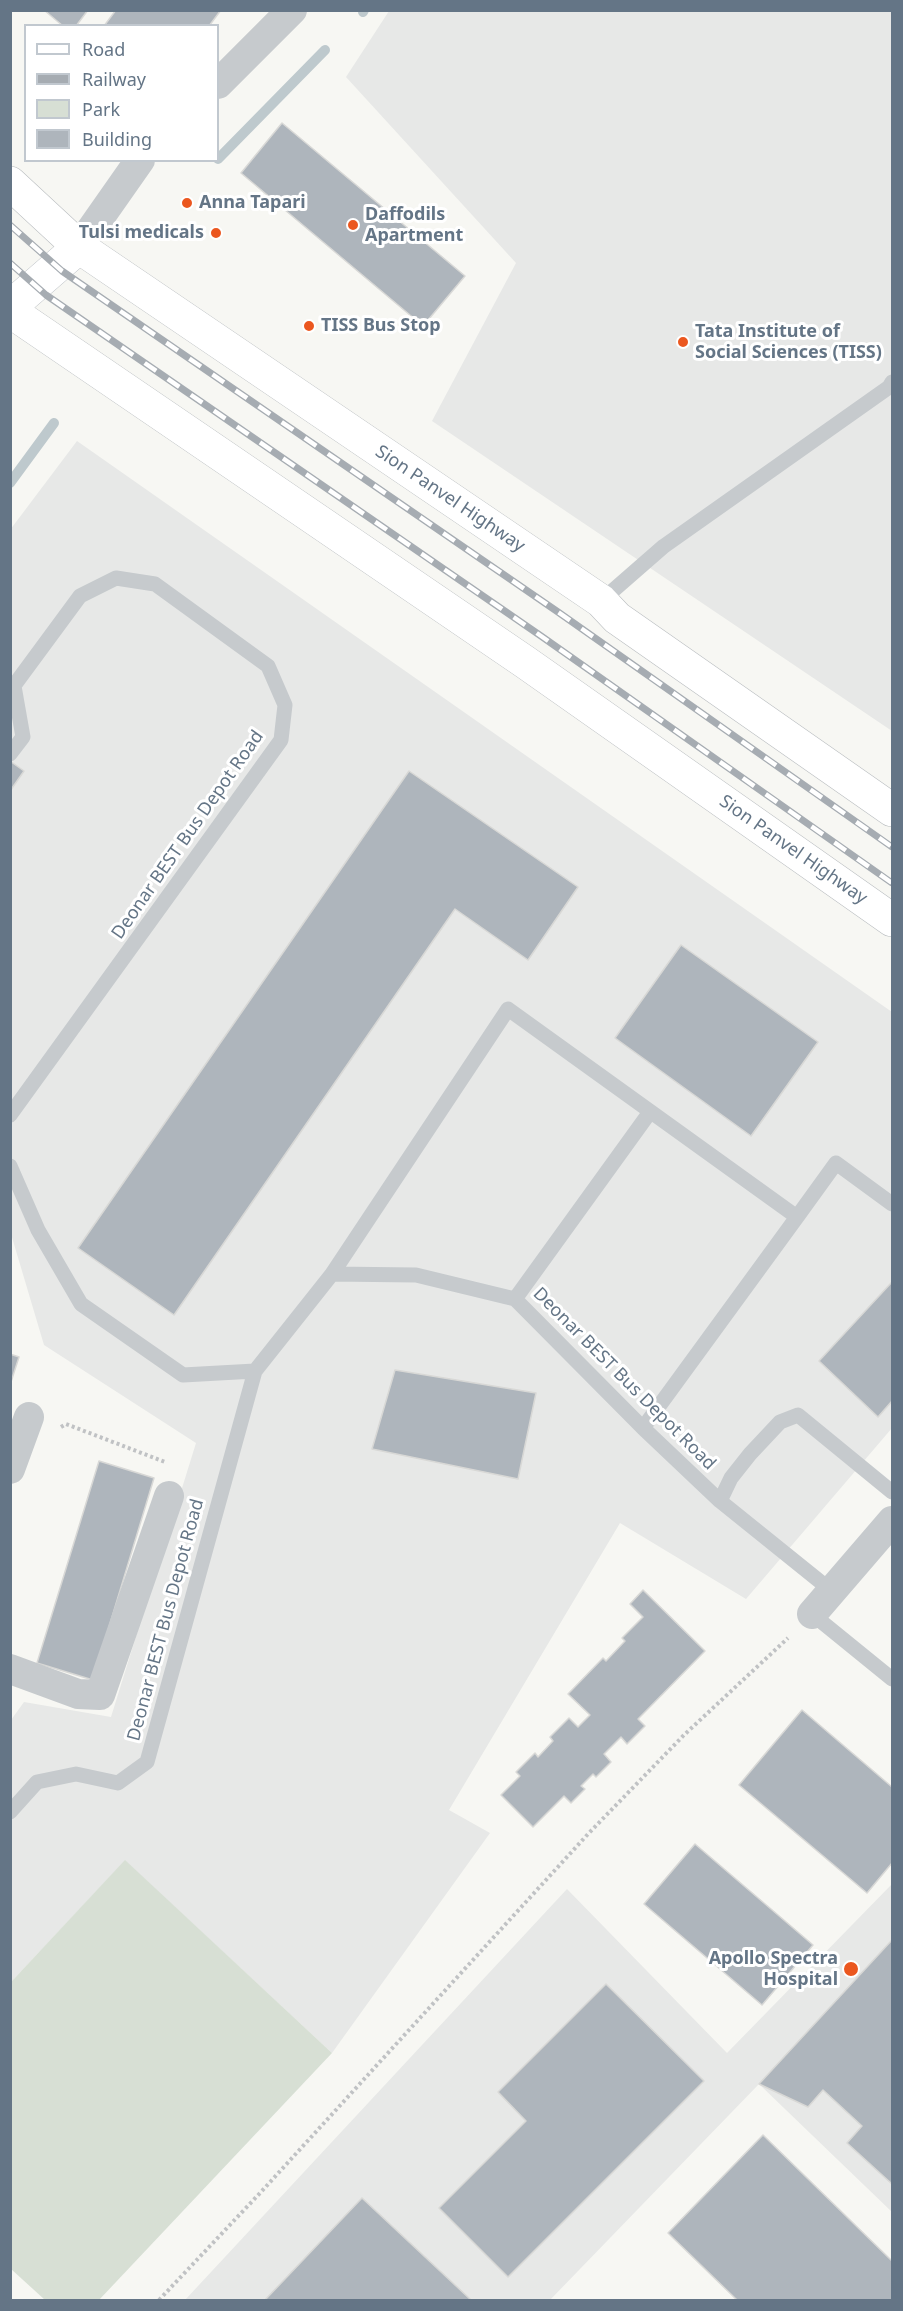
<!DOCTYPE html>
<html>
<head>
<meta charset="utf-8">
<style>
  body { margin:0 }
  #map { position:relative; width:903px; height:2311px; overflow:hidden; background:#f7f7f3; font-family:"Noto Sans",sans-serif }
  canvas { display:block }
  .frame { position:absolute; inset:0; border:12px solid #647586; pointer-events:none }
  .legend { position:absolute; left:24px; top:24px; width:195px; height:138px; box-sizing:border-box; background:#fff; border:2px solid #c1c8cf; margin:0; padding:8px 10px; list-style:none; font-size:18px; color:#647586 }
  .legend li { display:flex; align-items:center; gap:12px; height:30px }
  .legend b { width:30px; border:2px solid #c1c8cf }
</style>
</head>
<body>
<div id="map">
<canvas width="903" height="2311"></canvas>
<div class="frame"></div>
<ul class="legend">
<li><b style="height:8px;background:#fff"></b>Road</li>
<li><b style="height:8px;background:#a6acb2"></b>Railway</li>
<li><b style="height:16px;background:#d7dfd4"></b>Park</li>
<li><b style="height:16px;background:#aeb5bc"></b>Building</li>
</ul>
</div>
<script>
const ctx = document.querySelector('canvas').getContext('2d');
ctx.lineJoin = 'round';
function paint(path, color) { ctx.fillStyle = color; ctx.fill(path, 'evenodd'); }
function strokePath(path, color, width, dash) { ctx.strokeStyle = color; ctx.lineWidth = width; ctx.lineCap = dash ? 'butt' : 'round'; ctx.setLineDash(dash || []); ctx.stroke(path); }
function label(font, color, halo, rows, align = 'center') {
  ctx.font = font + ' "Noto Sans",sans-serif'; ctx.lineWidth = 6; ctx.setLineDash([]); ctx.textBaseline = 'middle'; ctx.strokeStyle = halo; ctx.fillStyle = color; for (const [text, x, y, turn = 0] of rows) {
    ctx.save(); ctx.translate(x, y); ctx.rotate((+turn || 0) * Math.PI / 180); ctx.textAlign = isNaN(turn) ? turn : align; if (halo) ctx.strokeText(text, 0, 0); ctx.fillText(text, 0, 0); ctx.restore();
  }
}
const built = new Path2D(`
  M389 11H892V731L432 421 516 263 346 77Z
  M77 441 892 1012V1428L746 1599 620 1523 449 1810 490 1833 332 2053 125 1861 11 1982V1720L24 1702 111 1717 196 1443 44 1345 11 1234 10 530Z
  M892 1884V2212L759 2084 550 2300H185L567 1889 727 2053Z`);
const green = new Path2D(`
  M125 1860 332 2053 99 2300H45L11 2269V1982Z`);
const stream = new Path2D(`
  M363 12 364 10
  M218 159 325 50
  M10 483 54 423`);
const building = new Path2D(`
  M44 10H88L76 26H63Z
  M116 10H221L209 26H104Z
  M282 123 465 276 423 326 241 173Z
  M10 761 24 771 10 791Z
  M409 771 578 887 528 960 455 909 174 1315 78 1248Z
  M681 945 818 1042 751 1136 615 1038Z
  M892 1282V1401L878 1417 819 1361Z
  M10 1354 19 1357 10 1385Z
  M395 1370 536 1393 518 1479 372 1449Z
  M99 1461 154 1478 93 1680 37 1663Z
  M643 1590 705 1651 638 1719 645 1726 627 1744 621 1737 604 1754 611 1762 596 1777 593 1774 581 1786 585 1789 571 1803 564 1796 533 1827 501 1795 520 1776 516 1772 535 1753 538 1757 553 1741 550 1737 569 1718 578 1727 590 1715 568 1694 603 1658 606 1661 625 1641 622 1638 643 1617 630 1604Z
  M802 1710 892 1787V1863L867 1893 739 1785Z
  M695 1844 813 1945 762 2005 644 1904Z
  M892 1940V2184L847 2143 862 2126 823 2090 808 2107 759 2084Z
  M606 1984 704 2081 508 2277 439 2208 526 2121 498 2092Z
  M763 2135 892 2261V2300H737L668 2233Z
  M362 2198 471 2300H265Z`);
const path = new Path2D(`
  M61 1427 66 1424 165 1462
  M159 2300 261 2192 588 1834 684 1735 788 1638`);
const service = new Path2D(`
  M601 601 664 546 889 387 892 382
  M10 686H14L23 737 10 754
  M10 691 80 596 116 578 155 584 268 666 285 705 281 740 10 1115
  M10 1166 38 1230 81 1304 183 1375 255 1371
  M797 1217 836 1163 892 1204
  M332 1274 508 1009 797 1217 643 1428
  M515 1299 650 1112
  M720 1501 731 1478 750 1454 780 1422 798 1415 892 1492
  M812 1614 892 1679
  M10 1812 37 1782 76 1774 118 1783 147 1762 255 1371 332 1274 416 1275 515 1299 643 1428 720 1501 833 1592`);
const minor = new Path2D(`
  M218 84 292 10
  M79 247 140 160
  M10 1469 29 1417
  M812 1614 892 1521
  M10 1669 78 1694 100 1695 169 1496`);
const secondary = new Path2D(`
  M10 307 79 247`);
const trunk = new Path2D(`
  M10 183 79 247 601 601 617 618 892 810
  M10 311 525 662 892 920`);
const rail = new Path2D(`
  M10 225 62 271 558 612 892 847
  M10 263 46 295 541 636 892 883`);
const markers = [
  [187,203,6,"#eb571f"],
  [353,225,6,"#eb571f"],
  [216,233,6,"#eb571f"],
  [309,326,6,"#eb571f"],
  [683,342,6,"#eb571f"],
  [851,1969,8,"#eb571f"]
];
const poiNames = [
  ["Anna Tapari",199,203],
  ["Daffodils",365,215],
  ["Apartment",365,236],
  ["Tulsi medicals",204,233,"right"],
  ["TISS Bus Stop",321,326],
  ["Tata Institute of",695,332],
  ["Social Sciences (TISS)",695,353],
  ["Apollo Spectra",838,1959,"right"],
  ["Hospital",838,1980,"right"]
];
const streetNames = [
  ["Sion Panvel Highway",450,499,34],
  ["Deonar BEST Bus Depot Road",188,835,-55],
  ["Sion Panvel Highway",793,850,35],
  ["Deonar BEST Bus Depot Road",624,1379,45],
  ["Deonar BEST Bus Depot Road",166,1620,-75]
];
paint(built, '#e7e8e7');
paint(green, '#d7dfd4');
strokePath(stream, '#bec9cd', 10);
paint(building, '#aeb5bc');
strokePath(building, '#d8d8d6', 1.5);
strokePath(secondary, '#b8bdc2', 34);
strokePath(trunk, '#b8bcbf', 34);
strokePath(path, '#c0c2c4', 4, [3, 3]);
strokePath(service, '#c6cacd', 15);
strokePath(minor, '#c6cacd', 30);
strokePath(secondary, '#fff', 33);
strokePath(trunk, '#fff', 33);
strokePath(rail, '#a6acb2', 7);
strokePath(rail, '#fff', 4.5, [14]);
for (const [x, y, r, color] of markers) { const dot = new Path2D(); dot.arc(x, y, r, 0, 2 * Math.PI); ctx.fillStyle = color; ctx.fill(dot); strokePath(dot, '#fff', 2); }
label('bold 18px', '#647586', '#fff', poiNames, 'left');
label('18px', '#647586', '#fff', streetNames);
</script>
</body>
</html>
